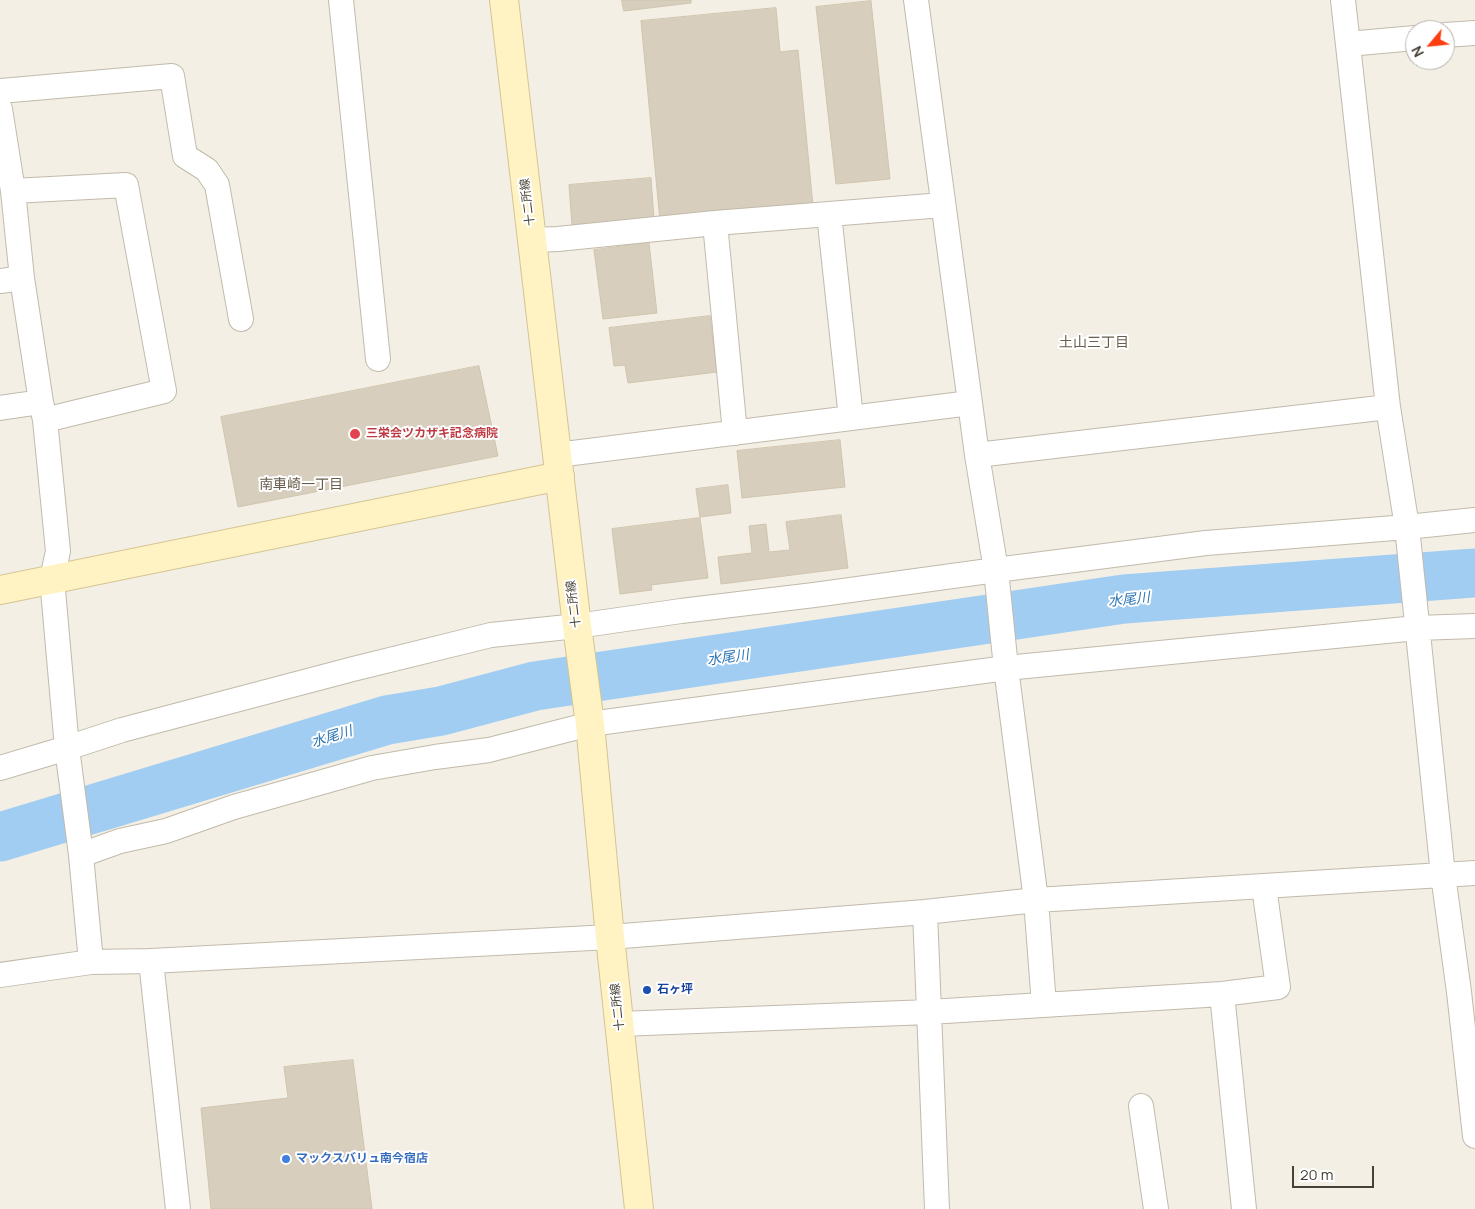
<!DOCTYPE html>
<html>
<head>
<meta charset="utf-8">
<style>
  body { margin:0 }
  #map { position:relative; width:1475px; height:1209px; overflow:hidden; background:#f3efe5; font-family:Manrope,sans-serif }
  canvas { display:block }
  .north { position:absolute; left:1405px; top:20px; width:50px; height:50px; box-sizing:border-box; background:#fff; border:1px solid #b5b3ae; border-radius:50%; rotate:242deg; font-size:14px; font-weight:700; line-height:20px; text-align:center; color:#464035 }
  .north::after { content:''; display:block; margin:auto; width:18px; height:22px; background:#fe3e11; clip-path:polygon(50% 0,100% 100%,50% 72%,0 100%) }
  .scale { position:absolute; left:1292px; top:1166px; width:82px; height:22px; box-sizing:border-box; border:2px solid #464035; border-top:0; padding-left:6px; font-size:15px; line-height:18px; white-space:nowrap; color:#464035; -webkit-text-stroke:4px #fff; paint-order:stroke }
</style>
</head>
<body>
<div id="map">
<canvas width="1475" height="1209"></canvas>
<div class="north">N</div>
<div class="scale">20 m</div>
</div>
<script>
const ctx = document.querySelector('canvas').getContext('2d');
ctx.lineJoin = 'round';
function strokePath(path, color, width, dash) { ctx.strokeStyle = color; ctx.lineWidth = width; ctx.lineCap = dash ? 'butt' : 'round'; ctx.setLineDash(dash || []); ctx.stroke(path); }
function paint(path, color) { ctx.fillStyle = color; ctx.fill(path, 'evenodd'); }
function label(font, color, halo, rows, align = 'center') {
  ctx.font = font + ' Manrope,"Noto Sans JP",sans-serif'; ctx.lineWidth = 4; ctx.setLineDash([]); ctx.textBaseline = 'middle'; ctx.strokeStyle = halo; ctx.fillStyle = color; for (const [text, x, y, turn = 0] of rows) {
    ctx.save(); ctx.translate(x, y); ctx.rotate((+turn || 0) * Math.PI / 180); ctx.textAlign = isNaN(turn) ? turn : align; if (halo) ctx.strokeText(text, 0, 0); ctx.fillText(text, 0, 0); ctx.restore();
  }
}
const river = new Path2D(`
  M0 837 387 720 441 711 535 686 1124 599 1475 573`);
const building = new Path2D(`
  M622 0H691V3L624 11Z
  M871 1 890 179 836 184 816 7Z
  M776 8 780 52 798 50 813 206 660 221 641 21Z
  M651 178 654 219 572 225 569 185Z
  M649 243 657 313 603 319 594 250Z
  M710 316 717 372 628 383 625 365 614 366 609 328Z
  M479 366 498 456 238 507 221 417Z
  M840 440 845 487 742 498 737 451Z
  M728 485 731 513 700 517 696 489Z
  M841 515 848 568 721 584 718 557 752 553 749 526 766 524 769 552 790 550 786 522Z
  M700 518 708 578 651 585 652 590 620 594 612 529Z
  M353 1060 372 1209H211L201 1108 288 1098 284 1067Z`);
const street = new Path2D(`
  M341 0 378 359
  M916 0 977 455 996 570 1006 668 1036 900 1044 1005
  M1343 0 1388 407 1407 527 1443 875 1459 992 1475 1136
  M1445 35 1475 33
  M1348 44 1415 38
  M0 91 172 76 185 156 207 170 217 185 241 319
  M0 109 13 191 22 278 41 402 45 420 58 551 52 579 67 748 81 855 91 962
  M13 191 126 185 164 391 45 420
  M829 214 851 418
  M715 223 735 433
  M532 240 558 239 715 223 943 205
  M0 281 22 278
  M0 408 41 402
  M557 455 970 403
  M977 455 1388 407
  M0 768 67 748 122 730 353 669 491 635 577 626 681 611 814 595 996 570 1206 543 1407 527 1475 520
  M81 855 120 841 166 831 234 807 372 768 435 757 489 750 590 724 1006 668 1417 628 1475 626
  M925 912 937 1209
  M151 961 178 1209
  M0 975 91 962 151 961 610 937 925 912 1036 900 1475 873
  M1222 994 1244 1209
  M620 1024 929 1012 1222 994 1278 987 1264 887
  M1141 1106 1156 1209`);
const secondary = new Path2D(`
  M504 0 577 626 590 724 610 937 639 1209
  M0 590 560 476`);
const markers = [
  [355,434,6,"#e0444e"],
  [647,990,5,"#1a4fb4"],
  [286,1159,5,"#3f7fe0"]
];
const streetNames = [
  ["十二所線",528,202,-97],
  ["十二所線",574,604,-97],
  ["十二所線",618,1007,-96]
];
const healthNames = [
  ["三栄会ツカザキ記念病院",366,434]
];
const transitNames = [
  ["石ヶ坪",657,990]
];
const shopNames = [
  ["マックスバリュ南今宿店",296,1159]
];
const neighbourhoodNames = [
  ["土山三丁目",1094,343],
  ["南車崎一丁目",301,485]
];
const waterNames = [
  ["水尾川",1129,600,-6],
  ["水尾川",728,658,-8],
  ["水尾川",332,737,-17]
];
strokePath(river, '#a0cdf1', 49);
paint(building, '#d8cebd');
strokePath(building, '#d0c4ad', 1);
strokePath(street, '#c2baab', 26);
strokePath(secondary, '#d4c594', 30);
strokePath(street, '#fff', 24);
strokePath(secondary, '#fff3c3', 28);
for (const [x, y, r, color] of markers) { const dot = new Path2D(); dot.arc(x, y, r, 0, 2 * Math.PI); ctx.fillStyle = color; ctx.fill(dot); strokePath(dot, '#fff', 2); }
label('12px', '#464035', '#fff', streetNames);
label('bold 12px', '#be3a42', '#fff', healthNames, 'left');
label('bold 12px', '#164399', '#fff', transitNames, 'left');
label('bold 12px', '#366cbe', '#fff', shopNames, 'left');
label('14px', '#695e4c', '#fff', neighbourhoodNames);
label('italic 14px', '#2c75b3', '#fff', waterNames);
</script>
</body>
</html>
